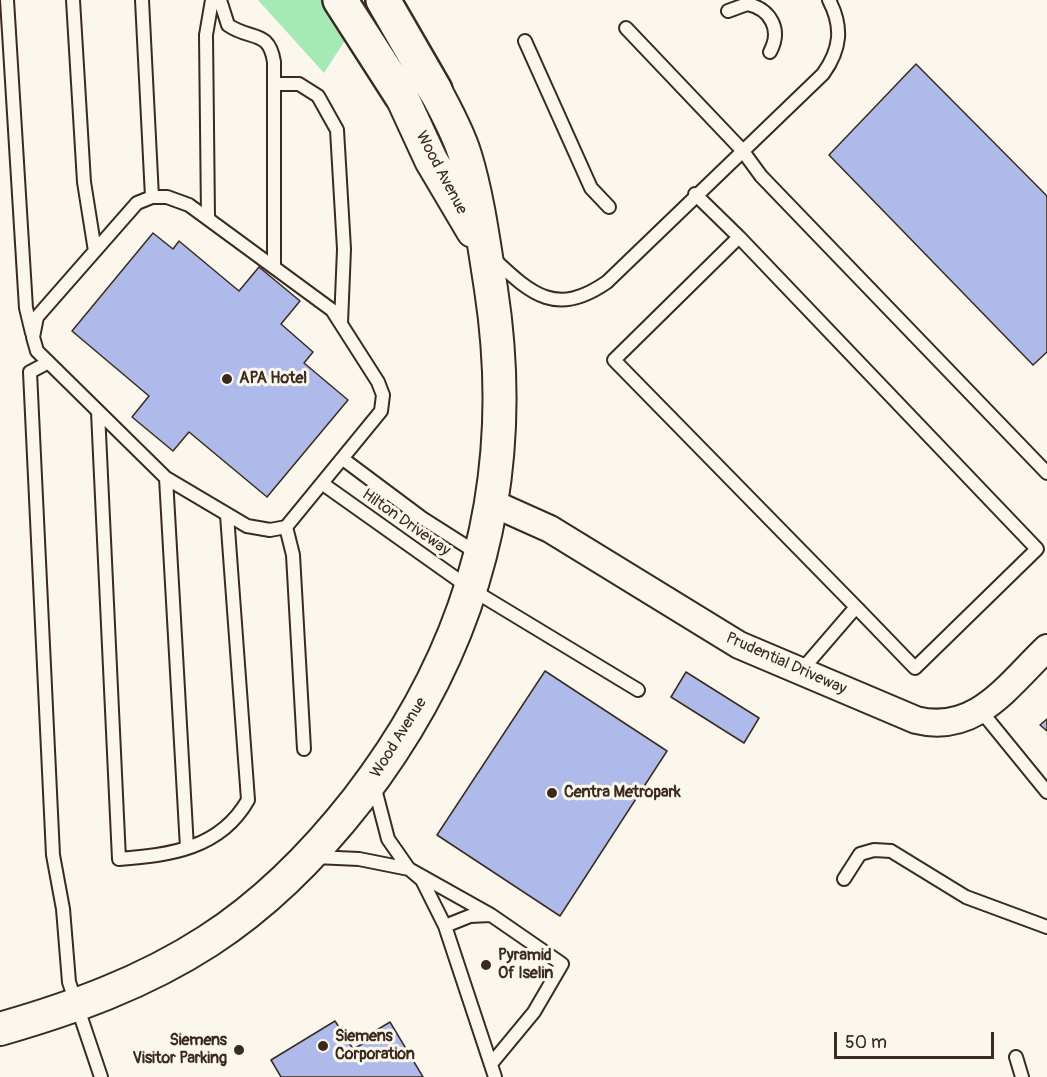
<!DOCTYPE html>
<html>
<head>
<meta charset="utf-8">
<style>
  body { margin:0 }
  #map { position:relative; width:1047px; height:1077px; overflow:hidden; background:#fbf7ec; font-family:Pangolin,sans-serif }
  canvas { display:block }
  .scale { position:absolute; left:834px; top:1032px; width:160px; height:27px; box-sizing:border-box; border:3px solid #3b2a1e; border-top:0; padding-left:8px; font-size:18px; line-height:21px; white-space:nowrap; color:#3b2a1e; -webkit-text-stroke:4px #fbf7ec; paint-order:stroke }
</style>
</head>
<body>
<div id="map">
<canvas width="1047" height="1077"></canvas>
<div class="scale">50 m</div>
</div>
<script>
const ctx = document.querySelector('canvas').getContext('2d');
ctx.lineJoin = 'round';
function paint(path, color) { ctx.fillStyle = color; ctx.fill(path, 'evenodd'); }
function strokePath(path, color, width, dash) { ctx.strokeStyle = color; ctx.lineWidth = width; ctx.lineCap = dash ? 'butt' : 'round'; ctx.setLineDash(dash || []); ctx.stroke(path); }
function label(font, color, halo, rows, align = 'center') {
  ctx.font = font + ' Pangolin,sans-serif'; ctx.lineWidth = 6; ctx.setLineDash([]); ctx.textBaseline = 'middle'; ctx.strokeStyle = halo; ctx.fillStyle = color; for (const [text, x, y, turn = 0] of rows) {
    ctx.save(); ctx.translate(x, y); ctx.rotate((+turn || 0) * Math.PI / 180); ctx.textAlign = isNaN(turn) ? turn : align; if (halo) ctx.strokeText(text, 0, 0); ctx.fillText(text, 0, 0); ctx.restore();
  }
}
const green = new Path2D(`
  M258 0H340L355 25 324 73Z`);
const building = new Path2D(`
  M916 64 1047 196V352L1033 365 829 155Z
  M153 233 173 249 179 241 239 291 259 267 300 301 281 324 313 352 304 363 348 400 267 497 189 432 173 451 132 417 149 396 72 331Z
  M545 671 667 751 560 916 437 835Z
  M686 672 759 718 744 743 671 697Z
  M1047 719V731L1040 725Z
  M335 1021 353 1049 364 1043 362 1039 390 1022 423 1077H281L271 1060Z`);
const service = new Path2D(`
  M7 0 26 308 32 333
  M73 0 84 182 95 251
  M142 0 152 197
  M220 0 228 25C251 41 269 29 274 62V267
  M728 11 747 4C771 9 782 30 770 52
  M626 28 742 150 761 176 1047 473
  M525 41 591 188 609 207
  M274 84H299L318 96 337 130 344 249 341 323
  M695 194 739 237
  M152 197H167L189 205 332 310 378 382 383 395 381 411 286 527 270 530 247 526 166 478 37 351 33 337 37 317 137 203Z
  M208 217 206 35 212 0
  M494 259C532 295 557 317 607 282L823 74C841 49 843 27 829 0
  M47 363 30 372 53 855 63 909 69 982 101 1077
  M98 412 119 859C170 855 220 849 248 800L227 515
  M343 459 422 518 477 553
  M166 478 187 848
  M323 484 471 589 638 690
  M286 527 293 555 304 749
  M800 672 856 607 614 360 739 237 1037 549 915 668 856 607
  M981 711 1047 792
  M374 785 388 839 409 869 422 880 445 926 495 1077
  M315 857 359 859 409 869 491 915 562 964 534 1012 491 1064
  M844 879 860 854 874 850 891 851 966 897 1047 927
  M445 926 470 916 490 915
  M1016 1057 1022 1077`);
const minor = new Path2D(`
  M492 503 550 529 739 645 916 720C976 735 1008 685 1047 648`);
const tertiary = new Path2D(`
  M401 95 431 160 473 231
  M0 1029C73 1008 143 983 208 941 267 903 315 854 358 799 475 648 520 478 491 289 484 245 478 197 465 155 458 132 446 111 435 90`);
const motorway = new Path2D(`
  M340 0 401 95
  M383 0 435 90`);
const markers = [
  [227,379,6,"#3b2a1e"],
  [552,793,6,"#3b2a1e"],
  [486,965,6,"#3b2a1e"],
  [323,1046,6,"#3b2a1e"],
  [239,1050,6,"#3b2a1e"]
];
const streetNames = [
  ["Wood Avenue",441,173,62],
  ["Hilton Driveway",406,523,35],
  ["Prudential Driveway",786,664,24],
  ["Wood Avenue",399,738,-58]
];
const poiNames = [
  ["APA Hotel",239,379],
  ["Centra Metropark",564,793],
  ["Pyramid",498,956],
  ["Of Iselin",498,974],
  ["Siemens",335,1037],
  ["Corporation",335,1055],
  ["Siemens",227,1041,"right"],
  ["Visitor Parking",227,1059,"right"]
];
paint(green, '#a5eab5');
paint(building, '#adbaea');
strokePath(building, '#3b2a1e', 1.5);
strokePath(service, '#3b2a1e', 16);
strokePath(minor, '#3b2a1e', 30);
strokePath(tertiary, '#3b2a1e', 36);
strokePath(motorway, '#3b2a1e', 38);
strokePath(service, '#fbf7ec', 12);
strokePath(minor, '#fbf7ec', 26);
strokePath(tertiary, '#fbf7ec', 32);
strokePath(motorway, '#fbf7ec', 33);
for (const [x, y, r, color] of markers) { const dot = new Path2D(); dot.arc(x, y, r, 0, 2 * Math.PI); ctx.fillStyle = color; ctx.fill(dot); strokePath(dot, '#fbf7ec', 2); }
label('16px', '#3b2a1e', '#fbf7ec', streetNames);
label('bold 16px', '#3b2a1e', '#fbf7ec', poiNames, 'left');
</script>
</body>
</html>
